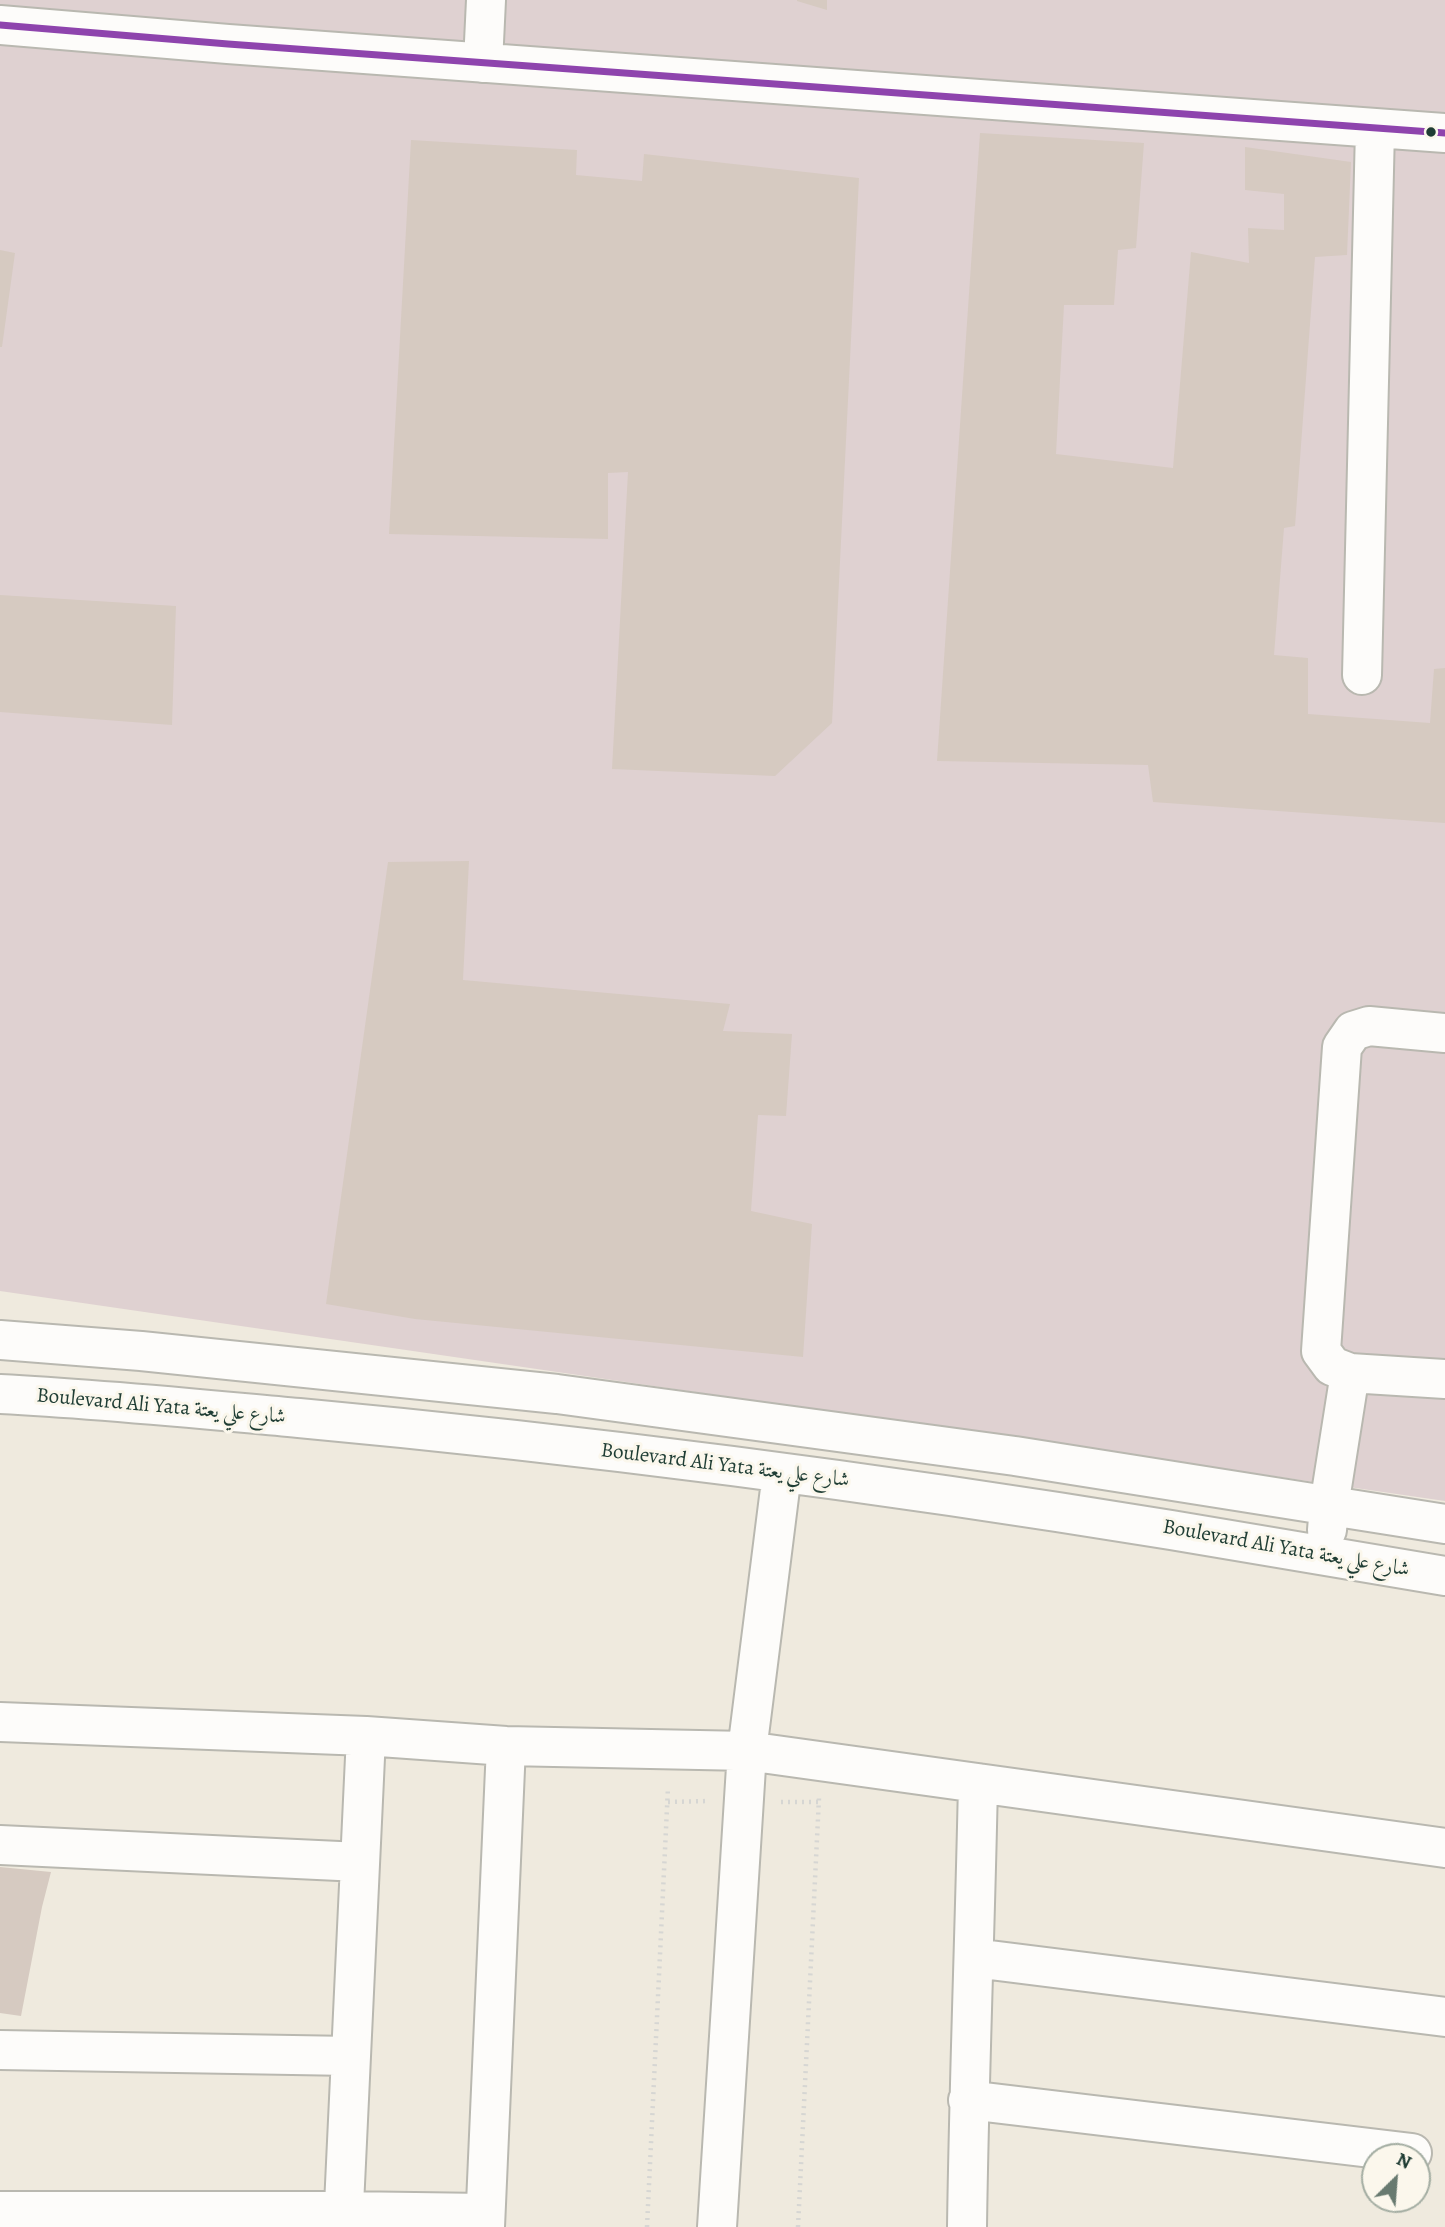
<!DOCTYPE html>
<html>
<head>
<meta charset="utf-8">
<style>
  body { margin:0 }
  #map { position:relative; width:1445px; height:2227px; overflow:hidden; background:#efeade; font-family:Alegreya,serif }
  canvas { display:block }
  .north { position:absolute; left:1361px; top:2143px; width:70px; height:70px; box-sizing:border-box; background:#fbf7ec; border:2px solid #a3ada2; border-radius:50%; rotate:25deg; font-size:19px; font-weight:700; line-height:28px; text-align:center; color:#1f3d34 }
  .north::after { content:''; display:block; margin:auto; width:24px; height:32px; background:#687a70; clip-path:polygon(50% 0,100% 100%,50% 72%,0 100%) }
</style>
</head>
<body>
<div id="map">
<canvas width="1445" height="2227"></canvas>
<div class="north">N</div>
</div>
<script>
const ctx = document.querySelector('canvas').getContext('2d');
ctx.lineJoin = 'round';
function paint(path, color) { ctx.fillStyle = color; ctx.fill(path, 'evenodd'); }
function strokePath(path, color, width, dash) { ctx.strokeStyle = color; ctx.lineWidth = width; ctx.lineCap = dash ? 'butt' : 'round'; ctx.setLineDash(dash || []); ctx.stroke(path); }
function label(font, color, halo, rows, align = 'center') {
  ctx.font = font + ' Alegreya,Amiri,serif'; ctx.lineWidth = 6; ctx.setLineDash([]); ctx.textBaseline = 'middle'; ctx.strokeStyle = halo; ctx.fillStyle = color; for (const [text, x, y, turn = 0] of rows) {
    ctx.save(); ctx.translate(x, y); ctx.rotate((+turn || 0) * Math.PI / 180); ctx.textAlign = isNaN(turn) ? turn : align; if (halo) ctx.strokeText(text, 0, 0); ctx.fillText(text, 0, 0); ctx.restore();
  }
}
const industrial = new Path2D(`
  M0 0H1445V1501L0 1291Z`);
const building = new Path2D(`
  M797 0H827V10L797 1Z
  M980 133 1144 143 1136 248 1118 250 1114 305H1064L1056 454 1173 468 1191 252 1249 263 1248 228 1284 230V194L1245 190V147L1351 162 1347 255 1315 257 1295 526 1284 528 1274 655 1308 658V714L1430 723 1434 669 1445 668V823L1153 802 1148 765 937 761Z
  M411 140 577 150 576 175 642 181 644 154 859 178 832 723 775 776 612 769 628 472 608 473V539L389 534Z
  M0 250 15 253 2 347H0Z
  M0 595 176 606 172 725 0 712Z
  M469 861 463 980 730 1004 723 1031 792 1034 786 1116 758 1115 751 1211 812 1224 803 1357 415 1319 326 1304 388 862Z
  M0 1867 51 1872 42 1907 21 2016 0 2013Z`);
const path = new Path2D(`
  M668 1802 709 1801
  M781 1802H819
  M647 2227 668 1787
  M798 2227 819 1798`);
const minor = new Path2D(`
  M0 25 228 44 1445 133
  M483 63 486 0
  M1362 675 1375 129
  M1445 1033 1369 1026 1353 1031 1342 1047 1321 1351 1332 1366 1350 1373 1445 1379
  M0 1340 141 1351 557 1394 1015 1456 1445 1524
  M0 1394C100 1399 199 1409 299 1418 591 1445 882 1483 1171 1530 1262 1545 1353 1561 1445 1576
  M1327 1530 1329 1506 1350 1373
  M0 1722 366 1736 506 1746 747 1751 1445 1848
  M0 1845 360 1862
  M974 1958 1445 2017
  M0 2050 351 2056
  M968 2100 1412 2153
  M0 2211H344L485 2213
  M343 2227 366 1736
  M485 2227 506 1746
  M717 2227 747 1751 782 1473
  M967 2227C969 2079 975 1931 978 1783`);
const bus1 = new Path2D(`
  M0 25 228 44 1445 133`);
const markers = [
  [1431,132,6,"#1f3d34"]
];
const streetNames = [
  ["Boulevard Ali Yata شارع علي يعتة",161,1407,5],
  ["Boulevard Ali Yata شارع علي يعتة",725,1466,7],
  ["Boulevard Ali Yata شارع علي يعتة",1286,1549,10]
];
paint(industrial, '#dfd1d1');
paint(building, '#d6cac1');
strokePath(minor, '#b9b8b0', 42);
strokePath(path, '#d6d6d3', 4.5, [2, 5]);
strokePath(minor, '#fdfcfa', 38);
strokePath(bus1, '#8e44ad', 7);
for (const [x, y, r, color] of markers) { const dot = new Path2D(); dot.arc(x, y, r, 0, 2 * Math.PI); ctx.fillStyle = color; ctx.fill(dot); strokePath(dot, '#fbf7ec', 2.5); }
label('21px', '#1f3d34', '#fbf7ec', streetNames);
</script>
</body>
</html>
